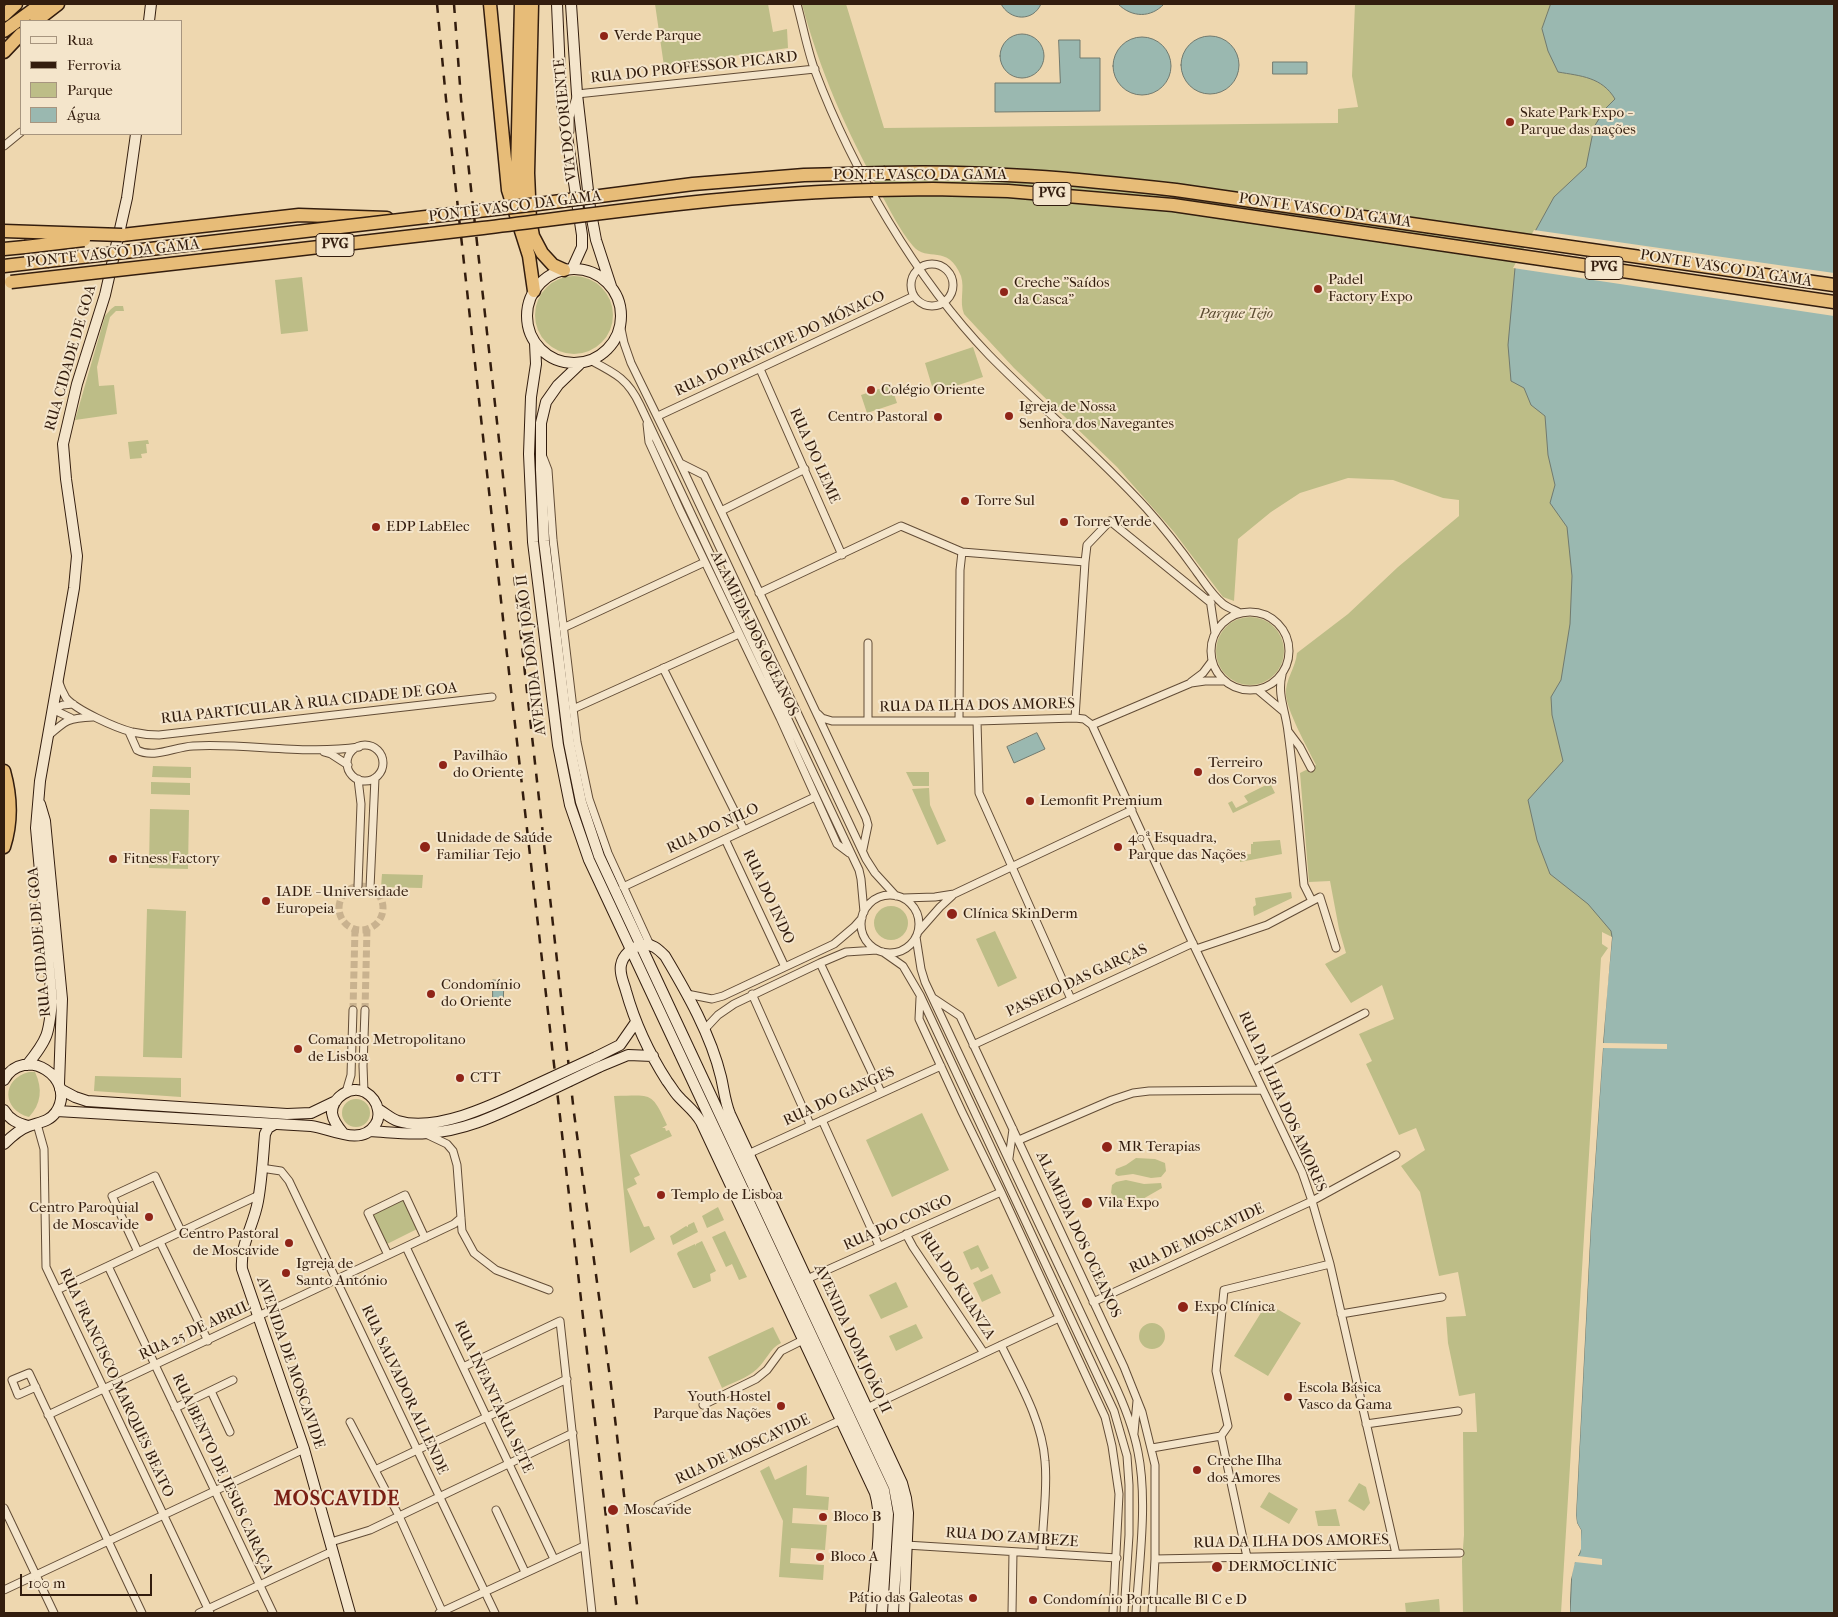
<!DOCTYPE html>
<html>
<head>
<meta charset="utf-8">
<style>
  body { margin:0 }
  #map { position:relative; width:1838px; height:1617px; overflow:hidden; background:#eed7af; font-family:"IM FELL French Canon",serif }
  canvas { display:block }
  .frame { position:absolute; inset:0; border:5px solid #331d0e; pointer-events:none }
  .legend { position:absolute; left:20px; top:20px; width:162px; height:115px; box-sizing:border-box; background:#f4e5cb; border:1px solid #a7957f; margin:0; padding:6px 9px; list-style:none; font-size:15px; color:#331d0e }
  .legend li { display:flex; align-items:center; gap:10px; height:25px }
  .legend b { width:25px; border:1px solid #a7957f }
  .scale { position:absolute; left:20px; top:1574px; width:132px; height:22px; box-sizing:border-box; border:2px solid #331d0e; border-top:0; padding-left:6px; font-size:15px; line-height:18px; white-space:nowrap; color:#331d0e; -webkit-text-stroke:4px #f4e5cb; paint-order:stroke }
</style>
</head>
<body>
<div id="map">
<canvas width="1838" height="1617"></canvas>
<div class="frame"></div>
<ul class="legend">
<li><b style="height:6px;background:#f4e5cb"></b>Rua</li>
<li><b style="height:6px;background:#331d0e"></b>Ferrovia</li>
<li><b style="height:14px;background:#bdbd87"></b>Parque</li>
<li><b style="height:14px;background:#9ab8b0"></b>Água</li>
</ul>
<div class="scale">100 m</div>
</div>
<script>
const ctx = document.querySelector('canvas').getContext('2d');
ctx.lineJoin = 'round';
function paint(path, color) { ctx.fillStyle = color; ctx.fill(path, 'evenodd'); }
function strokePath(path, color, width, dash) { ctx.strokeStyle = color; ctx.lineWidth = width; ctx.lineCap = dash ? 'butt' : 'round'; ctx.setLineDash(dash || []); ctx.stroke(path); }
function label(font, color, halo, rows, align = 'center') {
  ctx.font = font + ' "IM FELL French Canon",serif'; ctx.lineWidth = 4; ctx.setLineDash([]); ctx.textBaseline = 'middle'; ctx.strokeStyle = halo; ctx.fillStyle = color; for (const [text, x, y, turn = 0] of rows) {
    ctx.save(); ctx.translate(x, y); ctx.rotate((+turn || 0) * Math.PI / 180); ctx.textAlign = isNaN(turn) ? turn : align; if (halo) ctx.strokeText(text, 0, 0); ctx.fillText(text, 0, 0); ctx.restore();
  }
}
const green = new Path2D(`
  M655 4H768L773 32 787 29 788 48 664 66Z
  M802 4H846L884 128 1338 123V109L1358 107 1352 76 1355 4H1806L1781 182 1772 183 1771 189 1780 194 1787 210 1774 586 1751 948 1742 946V957L1749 960 1756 994 1701 1503 1694 1556 1691 1561 1693 1567 1684 1613H1570L1572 1567 1581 1549V1530L1577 1523 1576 1515 1591 1221 1607 987 1612 937 1602 932V944L1608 948 1601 958 1561 1613H1463L1462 1561 1464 1535 1463 1432H1477L1475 1393 1459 1396 1448 1343 1446 1317 1466 1316 1458 1272 1439 1276 1420 1192 1401 1166 1425 1150 1416 1128 1399 1135 1366 1064 1372 1061 1359 1034 1394 1019 1382 985 1351 1003 1325 964 1346 953 1339 929 1330 881 1309 882 1300 773 1316 765C1308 749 1286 709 1286 694 1285 680 1296 667 1297 653L1348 614 1398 567 1459 516V500L1443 498 1393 480 1348 478 1300 493 1271 512 1238 539 1234 601 1223 597 1174 532 1117 467 1014 368 964 314C959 301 965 289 961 276 948 243 927 263 913 246 900 231 889 208 879 190 847 132 819 69 802 4Z
  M535 315a39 39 0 1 1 78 0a39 39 0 1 1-78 0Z
  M302 277 308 331 281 334 275 280Z
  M115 306H123L124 311H116L110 317 97 367 99 386 114 385 117 414 75 420 105 316 111 309Z
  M973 347 983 377 934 393 925 363Z
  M891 385 897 403 867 413 861 395Z
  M148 440 149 444H146L147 453 141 454 142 458 130 459 128 442Z
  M1216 651a34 34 0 1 1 68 0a34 34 0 1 1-68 0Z
  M153 766 191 767V778L152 777Z
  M906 772H929V786H913Z
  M151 782 190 783V795L151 794Z
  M1270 783 1275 793 1233 813 1228 803 1232 801 1236 808 1248 802 1244 796Z
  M929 788 930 805 946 841 937 845 912 789Z
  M150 809 189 810 188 869 149 868Z
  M1280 840 1282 854 1240 862V855L1251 854V844H1253V842Z
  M382 874 423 875 422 888 381 887Z
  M1291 892 1292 898 1254 916 1253 907 1256 905 1255 898Z
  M874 923a17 17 0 1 1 34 0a17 17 0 1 1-34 0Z
  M147 909 186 911 182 1058 143 1057Z
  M995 931 1017 978 998 987 976 939Z
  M29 1072H35C43 1089 41 1104 29 1117 2 1110 1 1079 29 1072Z
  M95 1076 181 1078V1097L94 1091Z
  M614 1096C651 1096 651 1090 667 1125L662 1128H665L666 1131 669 1130 672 1136 630 1155 640 1175 634 1178 637 1184 627 1189 644 1227 649 1226 655 1239 630 1253Z
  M342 1113a14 14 0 1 1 28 0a14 14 0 1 1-28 0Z
  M922 1113 949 1170 892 1197 866 1140Z
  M1136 1158 1155 1159 1165 1163 1166 1171 1161 1177 1151 1178 1133 1174 1118 1176 1115 1174 1116 1169 1126 1165Z
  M1126 1180 1144 1184 1161 1183 1162 1188 1141 1200H1122L1115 1197 1111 1193 1112 1185 1116 1182Z
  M403 1200 417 1229 387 1244 373 1215Z
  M718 1207 724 1220 707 1228 702 1216Z
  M694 1222 698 1232 673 1245 670 1236 686 1226 688 1227V1225Z
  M725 1231 747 1277 739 1280 732 1264 726 1267 712 1237Z
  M702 1241 716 1271 710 1274 711 1281 695 1288H693L677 1254 678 1252 695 1244 696 1246V1244Z
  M978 1245 989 1268 981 1272 978 1267 971 1270 963 1252Z
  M992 1274 1001 1293 982 1302 973 1283Z
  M896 1282 908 1307 881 1319 869 1295Z
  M1267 1303 1301 1323 1268 1376 1234 1356Z
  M1139 1336a13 13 0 1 1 26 0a13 13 0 1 1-26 0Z
  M916 1324 923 1338 896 1351 889 1336Z
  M773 1327 781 1343C770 1348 766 1361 757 1369 747 1378 734 1382 722 1388L708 1357Z
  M807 1465 806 1495 829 1497 828 1510 793 1508 792 1523 827 1525 825 1550 791 1548 790 1563 824 1565 823 1580 779 1577 783 1521 760 1471 769 1466 775 1480Z
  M1359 1483 1366 1487 1370 1503 1364 1511 1348 1501Z
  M1269 1492 1298 1509 1289 1524 1260 1507Z
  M1336 1509 1340 1526H1318L1315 1511Z
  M1439 1599 1440 1613H1406L1405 1603Z`);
const water = new Path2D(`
  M1001 4H1041C1033 22 1010 21 1001 4Z
  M1118 4H1164C1151 18 1132 18 1118 4Z
  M1551 4H1834V1613H1570L1572 1567 1580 1553 1581 1530 1577 1523 1576 1515 1591 1221 1607 987 1612 937 1611 931 1588 904 1550 874 1537 840 1528 800 1563 761 1552 715 1551 697 1561 680 1570 624 1572 576 1567 527 1550 503 1555 485 1548 455 1545 416 1531 405 1524 388 1511 381 1508 345 1515 268 1554 197 1586 167 1594 127 1605 109 1615 99C1602 77 1581 76 1558 72L1548 51 1542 29Z
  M1000 56a22 22 0 1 1 44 0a22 22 0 1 1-44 0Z
  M1181 65a29 29 0 1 1 58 0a29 29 0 1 1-58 0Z
  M1113 66a29 29 0 1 1 58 0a29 29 0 1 1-58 0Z
  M1059 40H1080V58H1100V111L995 112V83H1060Z
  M1273 62H1307V74H1273Z
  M1037 733 1045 749 1014 763 1007 747Z
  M493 980 504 981 503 1007 493 1006Z`);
const pier = new Path2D(`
  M1534 230 1834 273V316L1513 268Z
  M1609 936 1612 937 1603 1043 1667 1044V1049L1603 1048 1591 1221 1576 1515 1577 1523 1581 1530V1549L1578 1556 1602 1559V1565L1575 1562 1570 1584V1613H1567L1570 1567 1578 1549 1579 1531 1575 1524 1574 1515 1589 1221Z`);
const streetTunnel = new Path2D(`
  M339 908a22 22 0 1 1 44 0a22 22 0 1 1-44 0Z
  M353 1010 355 929
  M365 1010 367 929`);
const street = new Path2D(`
  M797 4C803 26 807 49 815 71 852 169 916 279 989 355 1040 407 1097 454 1146 508 1164 528 1181 550 1196 571 1205 583 1212 595 1223 604 1228 608 1235 610 1240 613
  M570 131V117L577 94 815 69
  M4 146 21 132
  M911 285a21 21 0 1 1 42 0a21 21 0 1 1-42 0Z
  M620 324 624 343 631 363 680 463 866 859 875 873 896 896
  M590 360C615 373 628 379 640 405L859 870 861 879 864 912
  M760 369 842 555
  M658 416 914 296
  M647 424 649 442 680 510 780 718 837 844 849 853
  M543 457 548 470 553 540 577 742 589 799 608 853 650 945
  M680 463 704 475 866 818 868 825 863 849
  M721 511 805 469
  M759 593 901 526 962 552 1085 562 1087 545 1110 521 1211 603
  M1210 599 1215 633
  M1211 651a39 39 0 1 1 78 0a39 39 0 1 1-78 0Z
  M563 628 705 562
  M868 643V721
  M663 668 744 830
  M1282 675C1277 695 1286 712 1288 732 1295 783 1299 834 1304 885L1312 901
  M58 680C60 686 63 693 66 698 76 710 116 728 132 732 141 734 150 735 159 735L492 697
  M1191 682 1203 673 1212 661
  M1258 690 1283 711
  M52 709 63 705 73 704
  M52 709 71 718
  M573 709 739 634
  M818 714 822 718 832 721H977L1075 718 1084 719 1092 725 1187 931 1302 1172 1312 1201 1330 1264 1396 1554
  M1075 718 1085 562
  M959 721 960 570 962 552
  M977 721 979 793 1071 999
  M1092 725 1191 683 1205 681H1224
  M1288 731 1300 747 1311 768
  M129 732 137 750C154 759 174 747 193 746 248 743 304 755 359 747
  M47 737C66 720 68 718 93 717
  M347 763a18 18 0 1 1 36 0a18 18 0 1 1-36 0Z
  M324 752 331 754 348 765
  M725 839 785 967
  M358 886 361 804 358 779
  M623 887 815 797
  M370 888 375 778
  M861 924a29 29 0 1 1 58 0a29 29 0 1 1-58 0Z
  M903 898 935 897 954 894 1132 810
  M918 932 940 907 952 896
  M916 937 921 969 925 982 1112 1379C1123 1402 1133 1426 1138 1452 1148 1501 1139 1563 1136 1613
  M1196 949 1267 925 1320 897 1336 948
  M883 952 903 966 920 995 1114 1411 1127 1456 1129 1485V1535L1124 1613
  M820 963 881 1092
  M687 994 712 999 723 996 834 944 854 927 862 918
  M752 994 810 1124
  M920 998 919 1019 962 1112 1001 1192 1105 1417 1112 1446 1119 1494 1113 1613
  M933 998 960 1016 1124 1367 1142 1412 1155 1465V1559L1152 1613
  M704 1030 718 1015 734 1004 820 963 846 952 877 950
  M973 1045 1193 943
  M1254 1070 1365 1013
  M346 1092 351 1075 353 1010
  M364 1092 363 1066 365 1010
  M822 1120 879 1246
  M37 1124 44 1149 46 1267 210 1613
  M426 1134 447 1144 453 1151 457 1165 462 1231 474 1253 496 1270 549 1290
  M1019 1140 1112 1100 1133 1093 1149 1091 1262 1090
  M748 1154 941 1066
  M1009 1158 1013 1129
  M261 1168 281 1171 289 1181 495 1613
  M906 1234 913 1247 984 1353
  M160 1242 208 1341
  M406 1247 554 1559
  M138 1252 112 1196 155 1176 181 1231
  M388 1255 368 1213 405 1195 425 1238
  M108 1266 273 1613
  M807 1279 1001 1192
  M57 1290 259 1195
  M1093 1302 1312 1201 1396 1155
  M1341 1314 1442 1297
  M1001 1345C1019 1382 1042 1420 1045 1461 1048 1491 1042 1523 1042 1553
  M463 1367 560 1321 592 1613
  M36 1387 18 1395 12 1380 29 1373 142 1613
  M211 1391 230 1432
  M703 1405 756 1379 767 1370 781 1351 803 1340
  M175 1408 233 1380
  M867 1408 1059 1318
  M48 1415 454 1224 461 1218
  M350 1422 399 1516 442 1611
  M1366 1424 1458 1411
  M1134 1433 1137 1401
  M1221 1436 1247 1557
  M1152 1448 1221 1436 1228 1426 1216 1371 1224 1290 1330 1264
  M375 1470 567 1379
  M658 1505 841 1420
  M4 1508 54 1613
  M496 1510 525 1572
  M331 1542 370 1530 573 1433
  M906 1545 1117 1558
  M1155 1559 1460 1553
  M4 1590 304 1449
  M199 1613 333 1551
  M439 1613 584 1546
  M1012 1613 1013 1552`);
const secondary = new Path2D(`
  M557 4 561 97 582 235V247L572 269
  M571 4 577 94 590 208 596 240 611 286
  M149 21 151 4
  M527 316a47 47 0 1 1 94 0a47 47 0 1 1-94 0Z
  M535 343 536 364 531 397 529 454 533 542 558 745 570 805 589 860 884 1490 888 1514 882 1613
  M581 363 558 385 546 402 541 423V470L544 541 569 743 581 802 599 856 894 1487 899 1514 893 1613
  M40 804 45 821 62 999 59 1084
  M596 1057 620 1045 636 1022
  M27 1065C48 1039 49 1034 52 1001L36 828 40 781 74 588 77 556 66 479 63 444 77 384 105 295 127 198 136 134
  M599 1067 628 1055 653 1056
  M4 1080C24 1044 78 1078 56 1112 49 1122 40 1122 29 1126 20 1129 11 1137 4 1144
  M60 1089 75 1097 87 1101 287 1114 311 1113 336 1101
  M378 1109C385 1113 391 1119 398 1121 437 1133 497 1103 531 1087
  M4 1110C10 1120 17 1123 28 1126
  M57 1111 311 1126C330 1128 361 1147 375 1125 378 1121 379 1115 378 1110 377 1103 372 1096 365 1092 351 1085 332 1097 332 1113 333 1121 338 1127 343 1133
  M275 1124 268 1128 265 1134C263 1156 262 1179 258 1201 254 1225 240 1244 242 1269L304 1449 350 1613
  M370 1131C389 1132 409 1135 428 1133 466 1131 499 1114 534 1098
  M871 1613 872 1597 874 1591C876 1562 883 1520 875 1493L701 1122C695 1111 686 1105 678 1096 674 1092 671 1086 667 1081 649 1053 635 1023 626 991 624 983 619 974 621 965 623 955 632 947 642 945 652 943 658 949 665 956 687 993 711 1035 721 1077 724 1090 725 1102 730 1114L902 1483 906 1498 908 1513 904 1613`);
const highway = new Path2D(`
  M490 4 508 190 529 256 534 291
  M521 4 517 174 522 216
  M532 4 528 173 530 220 533 236 542 253 553 265 564 270
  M4 15 16 4
  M36 21 58 4
  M4 31 41 4
  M4 52 21 34
  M885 173C982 170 1079 179 1176 190L1834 285
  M873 190 933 189 1008 191 1173 205 1834 302
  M122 235 299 215 387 218
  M4 249 25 247
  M4 266 47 261
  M4 771C11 796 12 822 4 847`);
const rail = new Path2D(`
  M437 4 446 99 506 646 617 1613
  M454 4 461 99 574 1113 611 1385 638 1613`);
const secondaryBridge = new Path2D(`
  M531 1087 596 1057
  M534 1098 599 1067`);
const highwayBridge = new Path2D(`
  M4 231 122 235
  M25 247 84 240
  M47 261 538 204 693 184 804 175 885 173
  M11 282C168 264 326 247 483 228 613 212 742 193 873 190`);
const markers = [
  [604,36,5,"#8f2418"],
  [1510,122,5,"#8f2418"],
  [1318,289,5,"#8f2418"],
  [1004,292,5,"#8f2418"],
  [871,390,5,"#8f2418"],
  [1009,416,5,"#8f2418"],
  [938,417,5,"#8f2418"],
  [965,501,5,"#8f2418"],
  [1064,522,5,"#8f2418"],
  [376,527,5,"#8f2418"],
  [443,765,5,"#8f2418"],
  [1198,772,5,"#8f2418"],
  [1030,801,5,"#8f2418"],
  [425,847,6,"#8f2418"],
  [1118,847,5,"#8f2418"],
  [113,859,5,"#8f2418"],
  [266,901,5,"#8f2418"],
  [952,914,6,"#8f2418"],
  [431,994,5,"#8f2418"],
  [298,1049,5,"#8f2418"],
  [460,1078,5,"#8f2418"],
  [1107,1147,6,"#8f2418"],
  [661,1195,5,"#8f2418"],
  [1087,1203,6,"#8f2418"],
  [149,1217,5,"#8f2418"],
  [289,1243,5,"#8f2418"],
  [286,1273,5,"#8f2418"],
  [1183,1307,6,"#8f2418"],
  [1288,1397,5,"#8f2418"],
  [781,1406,5,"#8f2418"],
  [1197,1470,5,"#8f2418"],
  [613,1510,6,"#8f2418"],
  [823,1517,5,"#8f2418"],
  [820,1557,5,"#8f2418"],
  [1217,1567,6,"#8f2418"],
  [973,1598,5,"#8f2418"],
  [1033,1600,5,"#8f2418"]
];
const shields = [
  [1052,194,38],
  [335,245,38],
  [1604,268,38]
];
const shieldNames = [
  ["PVG",1052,194],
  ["PVG",335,245],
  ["PVG",1604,268]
];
const poiNames = [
  ["Verde Parque",614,36],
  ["Skate Park Expo -",1520,113],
  ["Parque das nações",1520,130],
  ["Padel",1328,280],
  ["Factory Expo",1328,297],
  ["Creche \"Saídos",1014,283],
  ["da Casca\"",1014,300],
  ["Colégio Oriente",881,390],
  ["Igreja de Nossa",1019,407],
  ["Senhora dos Navegantes",1019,424],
  ["Centro Pastoral",928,417,"right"],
  ["Torre Sul",975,501],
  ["Torre Verde",1074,522],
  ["EDP LabElec",386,527],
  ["Pavilhão",453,756],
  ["do Oriente",453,773],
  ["Terreiro",1208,763],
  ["dos Corvos",1208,780],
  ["Lemonfit Premium",1040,801],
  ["Unidade de Saúde",436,838],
  ["Familiar Tejo",436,855],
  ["40ª Esquadra,",1128,838],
  ["Parque das Nações",1128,855],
  ["Fitness Factory",123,859],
  ["IADE - Universidade",276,892],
  ["Europeia",276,909],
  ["Clínica SkinDerm",963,914],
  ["Condomínio",441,985],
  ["do Oriente",441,1002],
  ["Comando Metropolitano",308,1040],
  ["de Lisboa",308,1057],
  ["CTT",470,1078],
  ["MR Terapias",1118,1147],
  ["Templo de Lisboa",671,1195],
  ["Vila Expo",1098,1203],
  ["Centro Paroquial",139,1208,"right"],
  ["de Moscavide",139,1225,"right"],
  ["Centro Pastoral",279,1234,"right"],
  ["de Moscavide",279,1251,"right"],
  ["Igreja de",296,1264],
  ["Santo António",296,1281],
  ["Expo Clínica",1194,1307],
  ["Escola Básica",1298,1388],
  ["Vasco da Gama",1298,1405],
  ["Youth Hostel",771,1397,"right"],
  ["Parque das Nações",771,1414,"right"],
  ["Creche Ilha",1207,1461],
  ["dos Amores",1207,1478],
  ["Moscavide",624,1510],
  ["Bloco B",833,1517],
  ["Bloco A",830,1557],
  ["DERMOCLINIC",1228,1567],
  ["Pátio das Galeotas",963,1598,"right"],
  ["Condomínio Portucalle Bl C e D",1043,1600]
];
const streetNames = [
  ["RUA DO PROFESSOR PICARD",694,68,-6],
  ["VIA DO ORIENTE",566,120,-96],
  ["PONTE VASCO DA GAMA",920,175],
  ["PONTE VASCO DA GAMA",515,207,-7],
  ["PONTE VASCO DA GAMA",1325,211,8],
  ["PONTE VASCO DA GAMA",113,254,-6],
  ["PONTE VASCO DA GAMA",1726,269,9],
  ["RUA DO PRÍNCIPE DO MÓNACO",780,344,-25],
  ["RUA CIDADE DE GOA",71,358,-74],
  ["RUA DO LEME",814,456,66],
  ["ALAMEDA DOS OCEANOS",754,634,64],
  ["AVENIDA DOM JOÃO II",532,655,-97],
  ["RUA PARTICULAR À RUA CIDADE DE GOA",309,704,-6],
  ["RUA DA ILHA DOS AMORES",977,706,-1],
  ["RUA DO NILO",713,829,-25],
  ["RUA DO INDO",768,897,65],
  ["RUA CIDADE DE GOA",40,942,-95],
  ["PASSEIO DAS GARÇAS",1077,981,-25],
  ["RUA DO GANGES",839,1097,-25],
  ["RUA DA ILHA DOS AMORES",1282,1102,66],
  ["RUA DO CONGO",898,1223,-24],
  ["ALAMEDA DOS OCEANOS",1078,1235,65],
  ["RUA DE MOSCAVIDE",1197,1239,-25],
  ["RUA DO KUANZA",957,1286,57],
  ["RUA 25 DE ABRIL",195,1331,-25],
  ["AVENIDA DOM JOÃO II",852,1339,65],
  ["AVENIDA DE MOSCAVIDE",290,1363,71],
  ["RUA FRANCISCO MARQUES BEATO",116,1383,65],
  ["RUA SALVADOR ALLENDE",404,1390,65],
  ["RUA INFANTARIA SETE",493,1397,65],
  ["RUA DE MOSCAVIDE",743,1450,-25],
  ["RUA BENTO DE JESUS CARAÇA",222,1474,65],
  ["RUA DO ZAMBEZE",1012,1538,4],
  ["RUA DA ILHA DOS AMORES",1291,1542,-1]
];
const parkNames = [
  ["Parque Tejo",1236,314]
];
const districtNames = [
  ["MOSCAVIDE",337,1500]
];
paint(green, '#bdbd87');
paint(water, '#9ab8b0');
strokePath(water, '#717a6f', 1);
paint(pier, '#eed7af');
strokePath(streetTunnel, '#c9b28f', 7, [7, 3.5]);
strokePath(street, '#624c36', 9);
strokePath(secondary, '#331d0e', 12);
strokePath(highway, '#331d0e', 15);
strokePath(street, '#f4e5cb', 7);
strokePath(secondary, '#f4e5cb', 10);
strokePath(highway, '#e7bc78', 12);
strokePath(rail, '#331d0e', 2.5, [9, 9]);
strokePath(secondaryBridge, '#331d0e', 12, []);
strokePath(highwayBridge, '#331d0e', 15, []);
strokePath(secondaryBridge, '#f4e5cb', 10);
strokePath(highwayBridge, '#e7bc78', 12);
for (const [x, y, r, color] of markers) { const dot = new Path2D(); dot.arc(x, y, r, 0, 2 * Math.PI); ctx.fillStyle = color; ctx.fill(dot); strokePath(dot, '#f4e5cb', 2); }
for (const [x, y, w] of shields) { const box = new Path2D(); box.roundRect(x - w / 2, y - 11.5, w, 23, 4); ctx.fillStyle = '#f4e5cb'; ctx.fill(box); strokePath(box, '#331d0e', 1); }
label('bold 14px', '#331d0e', null, shieldNames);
label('15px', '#331d0e', '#f4e5cb', poiNames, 'left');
label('15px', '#331d0e', '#f4e5cb', streetNames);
label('italic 15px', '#5c4d32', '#f4e5cb', parkNames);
ctx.letterSpacing = '1px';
label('bold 20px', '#7a1f14', '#f4e5cb', districtNames);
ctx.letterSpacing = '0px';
</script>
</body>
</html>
